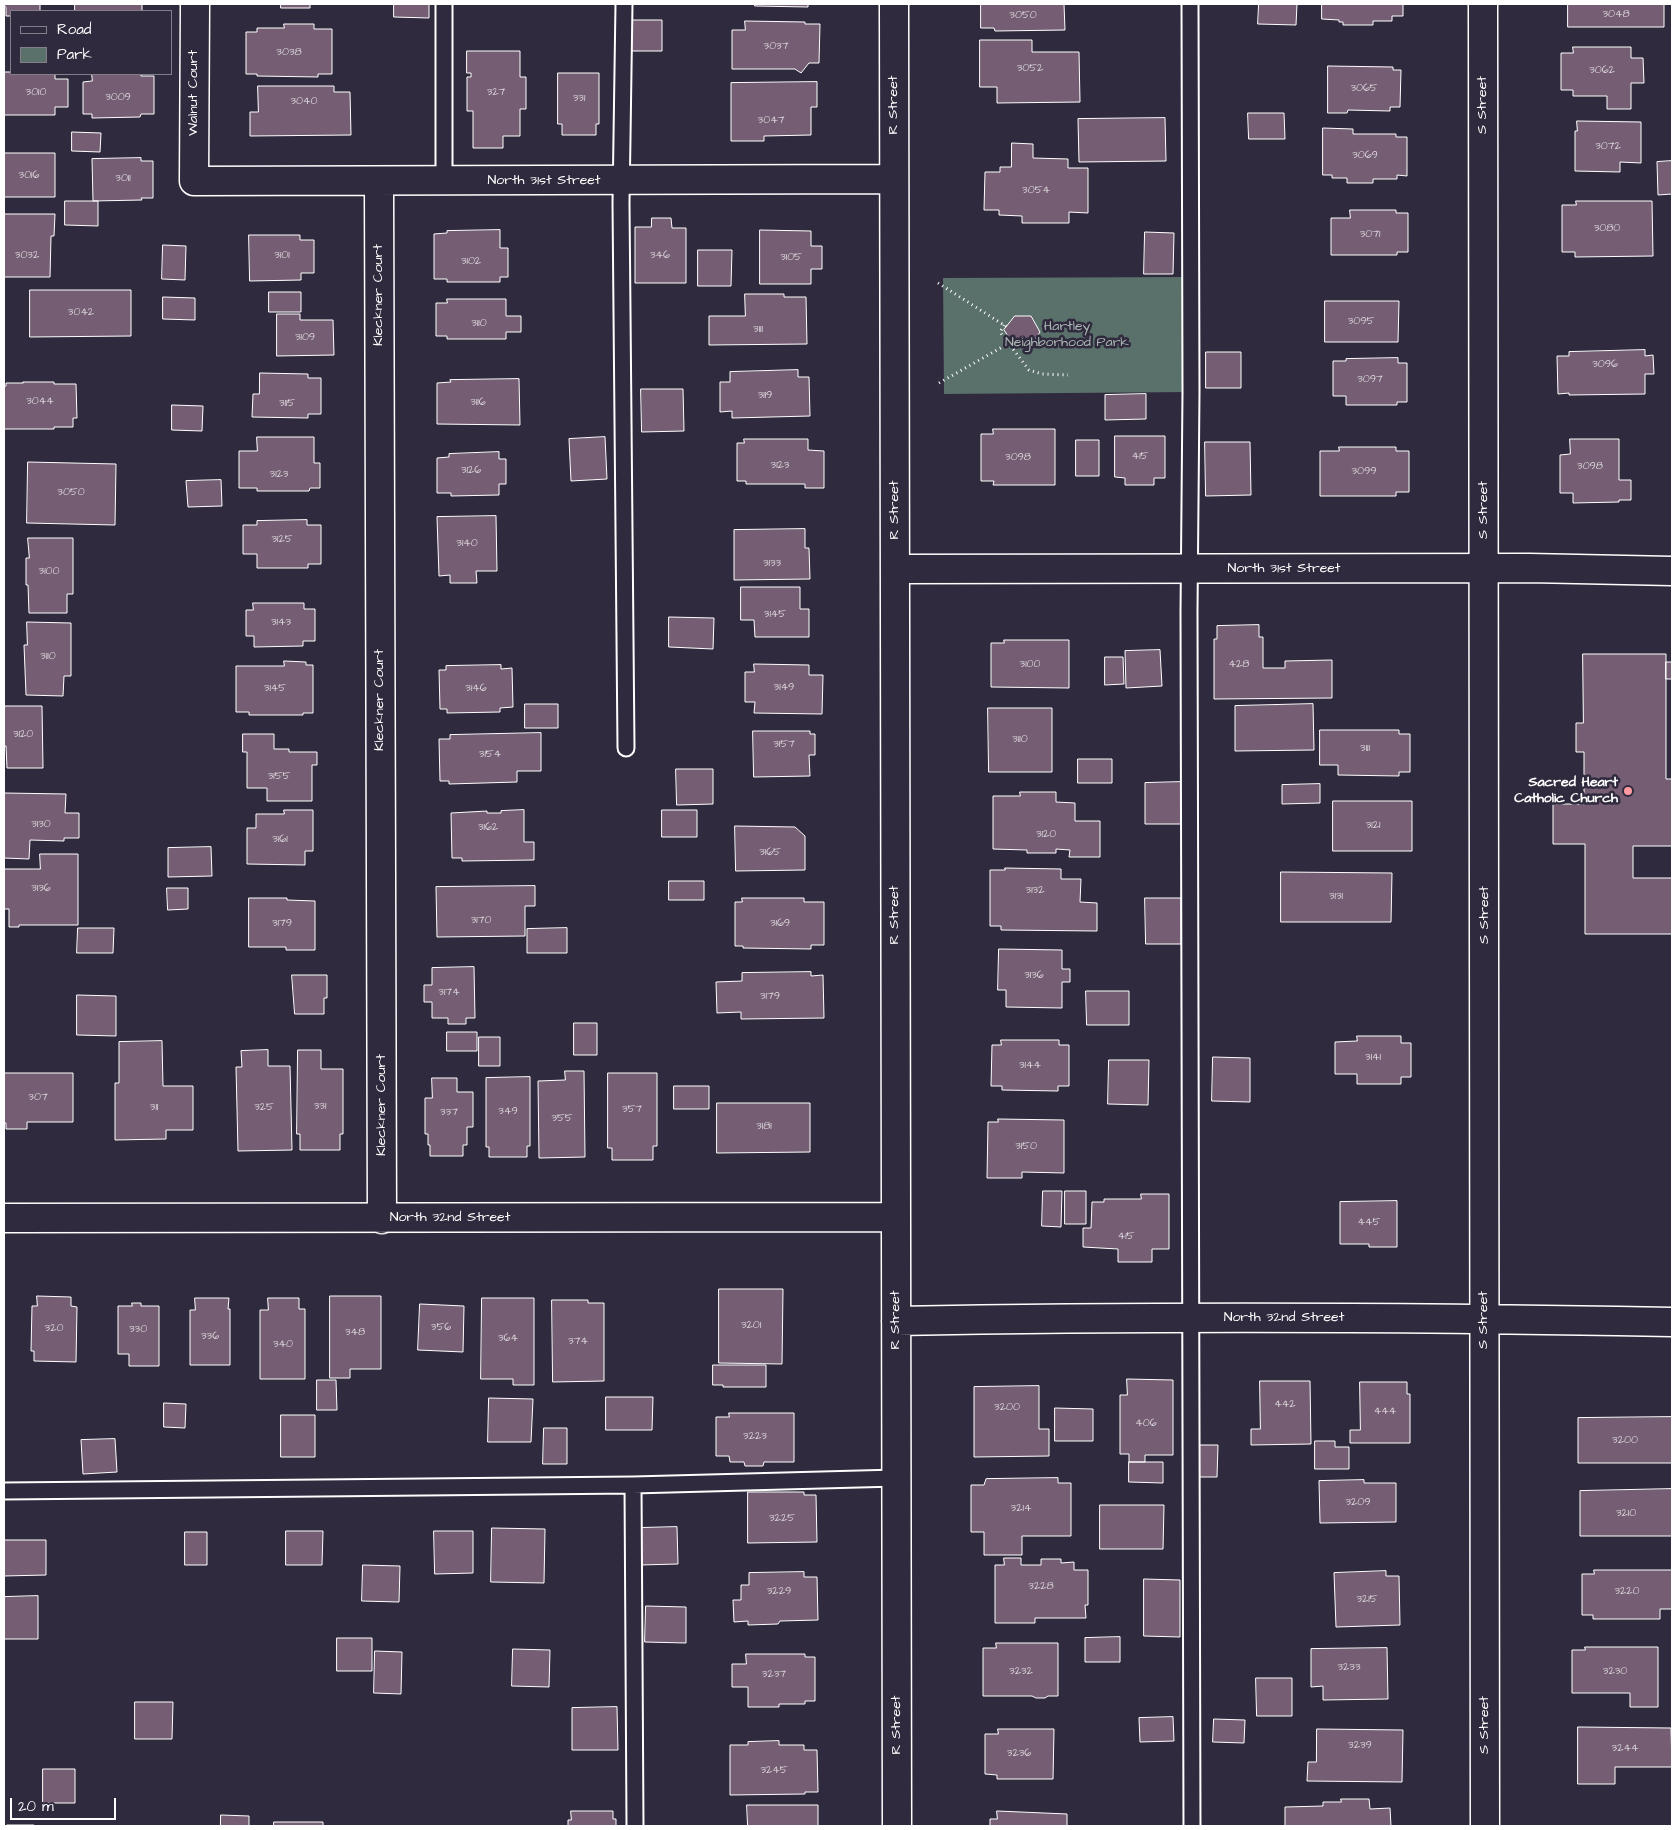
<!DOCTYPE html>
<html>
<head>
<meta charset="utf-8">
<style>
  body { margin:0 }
  #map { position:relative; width:1676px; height:1830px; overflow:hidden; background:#2f2a3d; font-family:"Architects Daughter",sans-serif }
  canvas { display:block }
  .frame { position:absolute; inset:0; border:5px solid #fff; pointer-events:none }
  .legend { position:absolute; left:10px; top:10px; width:162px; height:65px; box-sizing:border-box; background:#2f2a3d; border:1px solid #827f8b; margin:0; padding:6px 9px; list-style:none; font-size:15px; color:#fff }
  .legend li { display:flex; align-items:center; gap:10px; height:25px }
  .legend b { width:25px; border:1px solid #827f8b }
  .scale { position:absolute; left:10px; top:1798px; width:106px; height:22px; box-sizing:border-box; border:2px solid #fff; border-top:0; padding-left:6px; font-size:15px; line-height:18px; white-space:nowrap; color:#fff; -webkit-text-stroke:4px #2f2a3d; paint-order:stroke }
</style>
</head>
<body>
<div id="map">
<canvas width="1676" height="1830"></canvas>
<div class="frame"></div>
<ul class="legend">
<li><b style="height:6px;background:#2f2a3d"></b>Road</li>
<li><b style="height:14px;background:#5a706a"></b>Park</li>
</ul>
<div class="scale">20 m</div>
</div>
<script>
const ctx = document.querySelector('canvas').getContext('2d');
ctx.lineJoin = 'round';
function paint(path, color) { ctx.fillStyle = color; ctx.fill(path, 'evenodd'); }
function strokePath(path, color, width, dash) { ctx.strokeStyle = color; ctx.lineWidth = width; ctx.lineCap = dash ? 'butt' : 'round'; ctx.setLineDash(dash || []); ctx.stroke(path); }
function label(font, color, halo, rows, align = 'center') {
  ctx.font = font + ' "Architects Daughter",sans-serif'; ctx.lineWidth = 5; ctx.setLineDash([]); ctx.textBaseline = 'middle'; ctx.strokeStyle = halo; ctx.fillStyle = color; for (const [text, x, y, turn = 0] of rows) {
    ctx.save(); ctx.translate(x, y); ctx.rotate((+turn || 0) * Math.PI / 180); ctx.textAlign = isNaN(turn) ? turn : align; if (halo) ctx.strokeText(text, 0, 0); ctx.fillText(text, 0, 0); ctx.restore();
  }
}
const green = new Path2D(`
  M1191 277V392L944 394 943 278Z`);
const building = new Path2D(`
  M4 4H40V11H11V16H6V8Z
  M75 4H142V11H75Z
  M281 4H310V8H281Z
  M394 4H429V18L394 17Z
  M755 4H808V7L755 6Z
  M981 4H1064L1065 30 995 31 994 28H981Z
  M1259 4H1297L1296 25 1258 24Z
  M1322 4H1403V16H1392V21H1373V25H1343V22H1339V20L1322 19Z
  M1568 4H1664V27H1568Z
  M631 20H662V51H631Z
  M745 21 805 22V24H820L819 63H809L801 73 795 69H732V30H745Z
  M284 24H314V29H332V74H318V77L257 76V74H246V32H257V28H284Z
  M980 40H1032V52H1079L1080 102 997 103V87H980Z
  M1573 47H1631V58H1643L1644 83H1631V109H1607V96H1573V90H1561V53H1573Z
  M467 51H520V77H526V109H520V136H503V148H473V111H467V77H471V73H467Z
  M1328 66 1393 67V70H1401L1400 107H1390V111L1348 110 1347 113H1328Z
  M4 72H11V74H55V79H68V107H55V115H4Z
  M558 73H599V124H596V135H562V124H558Z
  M92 74H141V76H154V114H141L140 117 92 118V114H83V82L92 81Z
  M817 82V107H811V135L764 136V141H731V83Z
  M258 86H334V92H350L351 135 250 136V112H258Z
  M1248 113H1284L1285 139H1249Z
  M1165 118 1166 161 1079 162 1078 119Z
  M1577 121 1641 122V163L1620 162V172L1575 171V131H1577Z
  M1323 128 1353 129V134H1396V137H1407V176L1397 175V179H1373V183H1347V178H1332V175H1323Z
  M72 132 101 133 100 152 72 151Z
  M1012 143 1033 144V158L1068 159V168H1088V213L1069 212V223H1022V216L999 215V210H984L985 172H1000V167H1011Z
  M4 153H55V197H4Z
  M141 158V161H153V198H141L142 200 93 201 92 159Z
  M1672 161V194L1658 195 1657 162Z
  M65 201H98V226L65 225Z
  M1576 201H1652L1653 256 1575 257V252H1562V205H1576Z
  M1350 210H1396V213H1408V252H1397V255H1331V218H1350Z
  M4 214H55L54 236H51L50 277H4Z
  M652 218H671L672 228H686V283H635V227H651Z
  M500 230V248H508V277H500V282H447V279H434V234L447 233V231Z
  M760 230 811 231V246H822V269H811V284H760Z
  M1145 232 1174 233 1173 274H1144Z
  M249 235H300V240H314V273H301V280L250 281Z
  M163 245 186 246 185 280 162 279Z
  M698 250H732L731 286H698Z
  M30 290H131V336L30 337Z
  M269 292H301V312H269Z
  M745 294H784V297H806L807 344 709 345V316H745Z
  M163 297 195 298V320L163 319Z
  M447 299H506V316H521V332H506V339H447V336H436V303H447Z
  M1325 301H1399L1398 342H1325Z
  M277 314H300V320H333L334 355 277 356Z
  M1015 316H1031L1040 332 1031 345H1014L1004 330Z
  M1645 350V356L1653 355 1654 374H1645V394L1569 395V393L1558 394 1557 356H1569V352Z
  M1206 352H1241V388H1206Z
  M1398 358V363H1407V402H1397V405H1346V396H1333V361H1346V359Z
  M798 370V377H809L810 416 732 418V411L720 412V382H730V372Z
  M260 373 308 374V378H321V414H308V418L252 417 253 394H259Z
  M519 379 520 425 437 424V383L451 382 450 380Z
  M23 382H54V384H76L77 418H73V427H54V429H4V386H6V383H23Z
  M641 389H683L684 431 642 432Z
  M1146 394V419L1105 420V395Z
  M172 405 203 406 202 431 172 430Z
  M993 429H1055V485H993L994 481H981V434H993Z
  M1115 436H1165V478H1154V485H1125V478L1115 477Z
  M257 437H314V463H320V488H310L309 491H257V488H239V451H257Z
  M605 437 607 479 571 481 569 439Z
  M744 439H808V450L824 451V488H805V484H746V481H737V443H744Z
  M1570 439H1619V480H1631V500H1619V502L1573 503V493H1560V455L1570 454Z
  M1076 440H1099V476H1076Z
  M1205 442H1250L1251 495 1206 496Z
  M1339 447H1396V451H1409V492H1396V496H1320V451H1339Z
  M499 452V459H506V484H499V495L451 496V493H437V458L449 457V454Z
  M28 462 116 464 115 525 27 523Z
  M221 480 222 506 188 507 186 481Z
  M496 516 497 571H476L477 583H450V575L439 576 437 517Z
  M307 520V525H321V564H308V568H257V554H243V525H257V521Z
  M805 529V548H809L810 579 734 580V530Z
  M28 538H73V594H67V613H29L28 585H26V558H29Z
  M741 587H800V609H809V637H755L754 620H741Z
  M253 603H304V609H315V641H303V646L254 647V636H246V610H253Z
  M669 617 714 618 713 649 669 647Z
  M27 622 71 623V676H64L63 696 26 695 24 645H27Z
  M1259 625V637H1263V668H1285V661L1332 660V698L1214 699V639H1217V626Z
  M1004 640H1069V688L991 687V643H1004Z
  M1160 650 1162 686 1126 688 1125 651Z
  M1583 654H1666V779H1672V846H1633V878H1672V934H1585V844H1553V804H1584V752H1576V723H1583Z
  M1105 657H1123L1124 684 1105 685Z
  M284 661 306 662V665H313V713H303V715H249V712H236V666H284Z
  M1666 662H1672V679H1666Z
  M754 664 809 665V675H823L822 714 754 713 755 702H745V672H754Z
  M501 665V669L512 668 513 707 500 708V712L447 713V709H440L439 670H446V666Z
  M525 704H558V728H525Z
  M1313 704 1314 750 1235 751V706Z
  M5 706H42L43 768H7L6 746H4Z
  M988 708H1052V772H989Z
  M1320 730H1399V734H1410V772H1399V776L1338 775V765H1320Z
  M753 731H810V734H815V755H809L810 776 754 777Z
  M541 733V771H517V782L449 784V781H440L439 739H450V735Z
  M243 734H274V749H289V752H317V765H312V801H267V788H247V752H243Z
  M1078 759H1112V783H1078Z
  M676 769H713V804L677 805Z
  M1181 782V824H1145V783Z
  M1320 784V803L1282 804V785Z
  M1020 792H1056V802L1075 803V821H1100V857H1069L1070 850 1056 849V853H1027V850L993 849V796H1020Z
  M4 793 66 794 65 813H79V838H64V841L30 840 29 859 4 858Z
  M1333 801H1412V851H1333Z
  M284 810H313V851H305V865L247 864V828H256V814H284Z
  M524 810V842H534V860L462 861V858H452L451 813 487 811V813H501V811Z
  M662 810H697V837H662Z
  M735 826 795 827 805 836V870L736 871Z
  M211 847 212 876 168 877V848Z
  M40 854H78V925H19V927H9V909H4V869H40Z
  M1005 868 1061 869V879H1081L1080 902 1097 903V931L1001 930V926H990V870H1005Z
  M1281 872 1392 873 1391 922H1281Z
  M669 881H704V900H669Z
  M535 886V906H525V936L437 937 436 887Z
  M167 888H188V909L168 910Z
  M249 898H287V900L315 901V950H286V947H249Z
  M742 898H804V902H824V945H811V949L743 948V946H735V902H742Z
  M1145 898H1181V944H1146Z
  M78 928H114L113 953H77Z
  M567 928V953H527V929Z
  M999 949 1062 950V969H1070V982H1062V1008L1006 1007V990H998Z
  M474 967 475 1018H466V1024H448V1018H432V1002H424V985H432V968Z
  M811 972V976L823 975 824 1018 741 1019V1012L717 1013 716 982 742 981V973Z
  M292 975H327V998H324V1014H295Z
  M1086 991H1129V1025H1087Z
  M77 995 116 996V1036L77 1035Z
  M574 1023H597V1055H574Z
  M447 1032H477V1051H447Z
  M1357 1036H1401V1043H1411V1077H1401V1084H1357V1074H1335V1042L1357 1041Z
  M479 1037H500V1066H479Z
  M1001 1040H1059V1045H1069V1086H1058V1091L1002 1090V1086H991L992 1045H1001Z
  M162 1041 163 1086H193V1130H166V1139L115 1140V1083H119V1042Z
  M268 1050V1066H290L292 1150 238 1151 236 1067H242L241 1051Z
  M298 1050H321V1069H343V1134H340V1150H300V1134H297Z
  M1213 1057 1250 1058V1102L1212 1101Z
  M1109 1060H1149L1148 1105 1108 1104Z
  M565 1071H584L585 1157 539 1158 538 1081 565 1080Z
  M4 1073H73V1122H27V1129H6V1123H4Z
  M608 1073H657V1146H653V1160H612V1148H608Z
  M530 1077V1146H527V1157H489V1147H486V1078Z
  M432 1078H457V1092H473V1127H467V1145H463V1156H430V1145H428V1134H425V1098H432Z
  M674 1086H709V1109H674Z
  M717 1103H810V1152L717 1153Z
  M998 1119 1064 1120V1173L1022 1172V1178H987L988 1122H998Z
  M1043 1191H1062L1061 1227 1042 1226Z
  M1065 1191H1086V1224H1065Z
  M1141 1194H1169V1249H1152V1262H1118V1249L1083 1247V1228H1091L1092 1202H1104V1199H1141Z
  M1397 1201V1247H1369V1244H1340V1202Z
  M719 1289H783L782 1364 719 1363Z
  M37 1296 71 1297V1306L77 1307 76 1362 34 1361V1351H31L32 1306H37Z
  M330 1296H381V1369H350V1378H330Z
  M195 1298H229L228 1309H230V1365H190V1310H195Z
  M268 1298H299V1309H305V1379H260V1310H268Z
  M482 1298H534V1385H513V1379H481Z
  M552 1300H588V1303H604V1381L553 1382Z
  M132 1303H141V1306H159V1366H129V1354H118V1306H132Z
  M420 1304 464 1306 463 1352 418 1350Z
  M713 1365H766V1387H723V1385H713Z
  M1127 1379 1173 1380V1455H1145V1462H1129V1454H1120V1395H1127Z
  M317 1380H336L337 1410H317Z
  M1260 1381H1310L1311 1444 1251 1445V1429H1260Z
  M1360 1382H1407V1394H1410V1443H1350V1430H1360Z
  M1039 1386V1429H1049V1456L974 1457V1387Z
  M606 1397H653L652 1430H606Z
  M489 1398 533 1399 531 1442H488Z
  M164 1403 186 1404 185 1428 164 1427Z
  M1055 1408 1093 1409V1441H1055Z
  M729 1413H794V1462H764L763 1466H745L744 1462H730L729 1456H716V1417H729Z
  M281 1415H315V1457H281Z
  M1672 1417V1463H1578V1418Z
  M544 1428H567V1464H543Z
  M115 1439 117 1472 83 1474 81 1440Z
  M1315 1441H1335V1447H1349V1469H1315Z
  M1198 1445H1218L1217 1477H1198Z
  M1129 1462H1163V1483L1129 1482Z
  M1058 1478V1483H1071V1536H1022V1555H984V1532H971V1485H984L986 1479Z
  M1364 1480V1483H1396V1522L1320 1523 1319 1481Z
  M1672 1489V1536H1580V1491Z
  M748 1492H804V1495H816L817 1542 748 1543Z
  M1100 1505H1164L1163 1549H1100Z
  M677 1527 678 1564 640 1565 639 1528Z
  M492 1528 545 1529 544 1583 491 1582Z
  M286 1531H323L322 1565H286Z
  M434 1531H473V1573L435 1574Z
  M185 1532H207V1565H185Z
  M4 1540H46V1575L4 1576Z
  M1004 1558H1021V1565H1041V1559H1061V1563L1074 1562V1570H1088V1605H1085L1086 1618H1035V1623H995V1565H1004Z
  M363 1565 400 1566 399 1602 362 1601Z
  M1594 1570H1672V1609H1660V1619H1593V1615H1582V1574H1594Z
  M1386 1571V1576H1399L1400 1625 1336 1627 1334 1573Z
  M804 1572V1577H817L818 1620 780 1621 778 1624 748 1625V1621L734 1622 733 1600H741V1585H749V1573Z
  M1144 1579 1180 1580V1637L1144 1636Z
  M38 1596V1639H4V1597Z
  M646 1606 686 1607V1643L645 1642Z
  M1120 1637V1662H1085V1638Z
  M337 1638H372V1671H337Z
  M996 1643H1058V1696H1048L1045 1698H1036L1032 1696H983V1648H996Z
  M1585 1647H1658V1707H1630V1693H1572V1650H1585Z
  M1387 1648 1388 1699 1323 1700V1686L1311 1687V1649Z
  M513 1649 550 1650 549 1687 512 1686Z
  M375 1651 402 1652 401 1694 374 1693Z
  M746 1654H805V1657H815V1701H805V1704H779V1707H748V1687H732V1664H746Z
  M1256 1678H1292V1716H1257Z
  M135 1702H173L172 1739H135Z
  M617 1707 618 1750H572V1708Z
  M1173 1717 1174 1741 1140 1742 1139 1718Z
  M1214 1719 1245 1720 1244 1743 1213 1742Z
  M1578 1727 1671 1728 1672 1767H1615V1784H1578Z
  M998 1729H1054L1053 1779H997V1775L985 1774V1734H998Z
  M1317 1729 1403 1730 1402 1782 1307 1781 1308 1762H1316Z
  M779 1741V1745H804V1750H817L818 1792H805V1794L730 1795V1745H748V1742Z
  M43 1769H75V1803H43Z
  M1341 1799H1369L1370 1809 1390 1808 1391 1826H1285V1807L1323 1806V1802H1341Z
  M747 1805H818V1826H748Z
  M571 1811H613V1819H616V1826H568V1820H571Z
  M997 1811 1067 1814V1826H990V1819H997Z
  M221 1815 249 1816V1826H252H199H220Z
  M274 1822H323V1826H274Z
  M7 1825H34V1826H7Z`);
const path = new Path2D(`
  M938 283 1007 327
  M1004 325 1000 332 1029 370 1042 374 1068 375
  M939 383 1011 342`);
const lane = new Path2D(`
  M624 4 621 203 626 748
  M1190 4 1191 392 1189 612 1192 1826
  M444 181V4
  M633 1485 635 1826
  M4 1491 633 1485 897 1478`);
const street = new Path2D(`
  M195 4 194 181 894 179
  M894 4 897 1826
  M1483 4 1485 1826
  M379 182 382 1219
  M895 569 1529 568 1672 571
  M4 1218 896 1217
  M896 1321C1155 1316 1414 1317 1672 1322`);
const markers = [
  [1628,791,5,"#ff9aa2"]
];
const numberNames = [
  ["3048",1616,15],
  ["3050",1023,16],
  ["3037",776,47],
  ["3038",289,53],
  ["3052",1030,69],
  ["3062",1602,71],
  ["3065",1364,89],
  ["3010",36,93],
  ["327",496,93],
  ["3009",118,98],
  ["331",579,99],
  ["3040",304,102],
  ["3047",771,121],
  ["3072",1608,147],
  ["3069",1365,156],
  ["3016",29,176],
  ["3011",123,179],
  ["3054",1036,191],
  ["3080",1607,229],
  ["3071",1370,235],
  ["3032",27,256],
  ["3101",282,256],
  ["346",660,256],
  ["3105",791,258],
  ["3102",471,262],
  ["3042",81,313],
  ["3095",1361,322],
  ["3110",479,324],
  ["3111",758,330],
  ["3109",305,338],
  ["3096",1605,365],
  ["3097",1370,380],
  ["3119",765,396],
  ["3044",40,402],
  ["3116",478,403],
  ["3115",287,404],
  ["415",1140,457],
  ["3098",1018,458],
  ["3123",780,466],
  ["3098",1590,467],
  ["3126",471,471],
  ["3099",1364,472],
  ["3123",279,475],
  ["3050",71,493],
  ["3125",282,540],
  ["3140",467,544],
  ["3133",772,564],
  ["3100",49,572],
  ["3145",775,615],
  ["3143",281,623],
  ["3110",48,657],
  ["3100",1030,665],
  ["428",1239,665],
  ["3149",784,688],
  ["3145",275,689],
  ["3146",476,689],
  ["3120",23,735],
  ["3110",1020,740],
  ["3157",784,745],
  ["3111",1365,749],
  ["3154",490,755],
  ["3155",279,777],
  ["3130",41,825],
  ["3121",1373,826],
  ["3162",488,828],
  ["3120",1046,835],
  ["3161",280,840],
  ["3165",770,853],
  ["3136",41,889],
  ["3132",1035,891],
  ["3131",1336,897],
  ["3170",481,921],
  ["3179",282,924],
  ["3169",780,924],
  ["3136",1034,976],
  ["3174",449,993],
  ["3179",770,997],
  ["3141",1373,1058],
  ["3144",1030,1066],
  ["307",38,1098],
  ["331",320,1107],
  ["311",154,1108],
  ["325",264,1108],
  ["357",632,1110],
  ["349",508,1112],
  ["337",449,1113],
  ["355",562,1119],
  ["3181",764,1127],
  ["3150",1026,1147],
  ["445",1369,1223],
  ["415",1126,1237],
  ["3201",751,1326],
  ["356",441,1328],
  ["320",54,1329],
  ["330",138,1330],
  ["348",355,1333],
  ["336",210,1337],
  ["364",508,1339],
  ["374",578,1342],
  ["340",283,1345],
  ["442",1285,1405],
  ["3200",1007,1408],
  ["444",1385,1412],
  ["406",1146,1424],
  ["3223",755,1437],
  ["3200",1625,1441],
  ["3209",1358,1503],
  ["3214",1021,1509],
  ["3210",1626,1514],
  ["3225",782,1519],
  ["3228",1041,1587],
  ["3229",779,1592],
  ["3220",1627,1592],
  ["3215",1367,1600],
  ["3233",1349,1668],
  ["3232",1021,1672],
  ["3230",1615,1672],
  ["3237",774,1675],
  ["3239",1360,1746],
  ["3244",1625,1749],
  ["3236",1019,1754],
  ["3245",774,1771]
];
const streetNames = [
  ["Walnut Court",194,93,-90],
  ["R Street",894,105,-90],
  ["S Street",1483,105,-90],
  ["North 31st Street",544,181],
  ["Kleckner Court",379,295,-90],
  ["R Street",895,510,-90],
  ["S Street",1484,510,-90],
  ["North 31st Street",1284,569],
  ["Kleckner Court",380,700,-90],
  ["R Street",895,915,-90],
  ["S Street",1485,915,-90],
  ["Kleckner Court",382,1105,-90],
  ["North 32nd Street",450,1218],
  ["North 32nd Street",1284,1318],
  ["R Street",896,1320,-90],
  ["S Street",1484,1320,-90],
  ["R Street",897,1725,-90],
  ["S Street",1485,1725,-90]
];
const parkNames = [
  ["Hartley",1067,327],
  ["Neighborhood Park",1067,343]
];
const poiNames = [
  ["Sacred Heart",1618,783],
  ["Catholic Church",1618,799]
];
paint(green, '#5a706a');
paint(building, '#755e73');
strokePath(building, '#fff', 1);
strokePath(lane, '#fff', 19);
strokePath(street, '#fff', 31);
strokePath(path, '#fff', 3, [1, 4]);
strokePath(lane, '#2f2a3d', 15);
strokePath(street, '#2f2a3d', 28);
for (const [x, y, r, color] of markers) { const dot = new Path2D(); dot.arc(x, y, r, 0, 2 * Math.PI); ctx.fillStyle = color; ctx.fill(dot); strokePath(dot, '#2f2a3d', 2); }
label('11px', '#dcd7dc', null, numberNames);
label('14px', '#fff', '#2f2a3d', streetNames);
label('14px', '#acb8b4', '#2f2a3d', parkNames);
label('bold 14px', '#fff', '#2f2a3d', poiNames, 'right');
</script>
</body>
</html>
